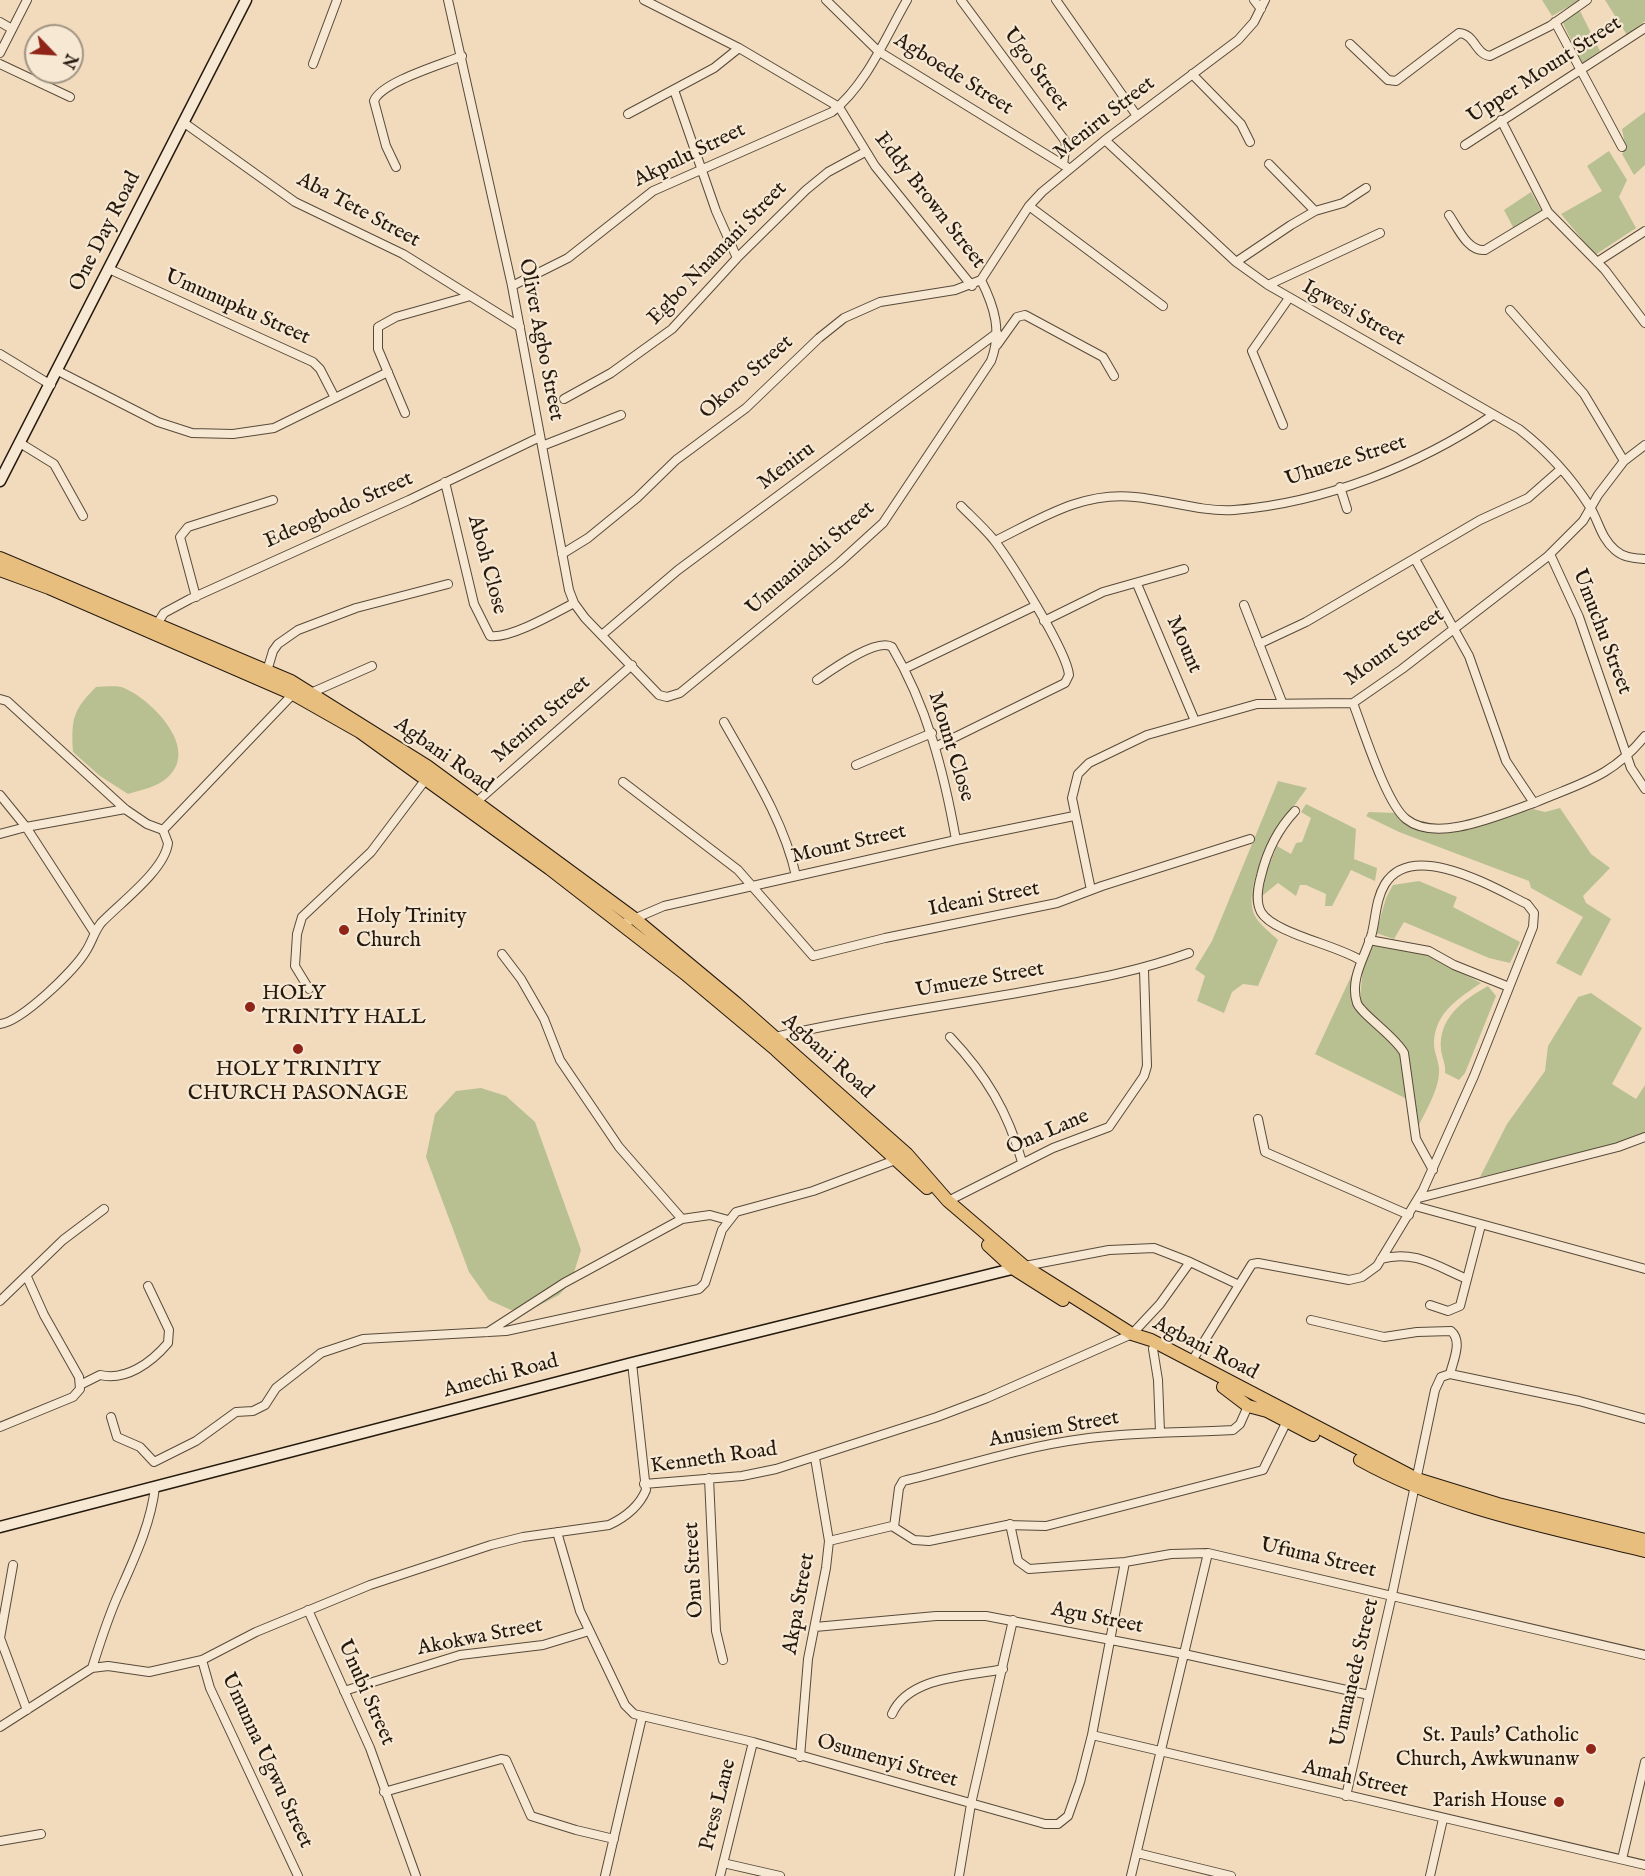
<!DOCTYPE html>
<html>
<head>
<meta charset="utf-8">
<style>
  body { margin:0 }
  #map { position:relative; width:1645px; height:1876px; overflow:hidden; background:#f1dbbc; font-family:"IM FELL English",serif }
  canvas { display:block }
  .north { position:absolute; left:24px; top:24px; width:60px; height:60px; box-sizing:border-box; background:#f6e8d3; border:2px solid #a29584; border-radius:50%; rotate:115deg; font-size:16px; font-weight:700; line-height:24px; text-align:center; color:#25190e }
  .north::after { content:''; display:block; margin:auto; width:21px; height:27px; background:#8f2418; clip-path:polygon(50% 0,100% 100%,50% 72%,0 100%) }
</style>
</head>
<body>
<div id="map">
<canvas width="1645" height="1876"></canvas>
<div class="north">N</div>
</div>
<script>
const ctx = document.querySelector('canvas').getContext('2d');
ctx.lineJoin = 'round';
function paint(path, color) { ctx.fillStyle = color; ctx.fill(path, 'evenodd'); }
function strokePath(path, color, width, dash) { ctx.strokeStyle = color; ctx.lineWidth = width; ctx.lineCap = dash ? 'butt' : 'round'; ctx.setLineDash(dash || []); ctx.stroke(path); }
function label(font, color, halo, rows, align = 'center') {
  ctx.font = font + ' "IM FELL English",serif'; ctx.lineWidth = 4.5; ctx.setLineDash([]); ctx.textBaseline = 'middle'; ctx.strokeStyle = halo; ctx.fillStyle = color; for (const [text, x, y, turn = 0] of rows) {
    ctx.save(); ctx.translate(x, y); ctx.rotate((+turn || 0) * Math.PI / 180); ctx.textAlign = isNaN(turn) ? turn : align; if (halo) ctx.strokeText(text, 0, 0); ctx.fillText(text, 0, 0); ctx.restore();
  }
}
const green = new Path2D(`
  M1542 0H1580L1552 16Z
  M1605 0H1645V21L1627 35Z
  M1580 11 1600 51 1582 63 1562 21Z
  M1645 112V165L1634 175 1622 154 1626 149 1622 129Z
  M1609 151 1627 180 1619 197 1636 228 1595 255 1561 214 1602 191 1587 166Z
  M1531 192 1542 212 1514 229 1504 210Z
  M96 687C104 687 116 685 124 688 152 700 201 749 167 778 157 787 141 790 128 794L100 776 73 752C71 719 73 710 96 687Z
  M1278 781 1307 788C1287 816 1239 880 1255 916 1259 924 1271 933 1278 940L1258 986 1243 984 1232 992 1224 1013 1197 1001 1205 976 1195 969 1212 941Z
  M1306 804 1356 829 1354 859 1377 868 1375 881 1351 870 1332 906H1325L1326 894 1306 885H1300L1296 896 1278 883 1262 896 1266 873 1277 846 1291 854 1296 843 1302 842 1311 818 1301 812Z
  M1560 808 1591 854 1610 868 1583 896 1586 903 1611 919 1581 976 1556 963 1583 917 1531 888 1529 881 1399 832 1366 816 1369 812 1397 813 1419 828H1462L1533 809 1545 812Z
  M1419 881 1457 897 1453 907 1520 942 1510 963 1489 958 1404 922 1394 939 1376 933 1386 898 1393 885Z
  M1373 945 1428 955 1481 983C1459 998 1436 1012 1434 1041 1433 1052 1440 1062 1439 1073 1438 1092 1425 1112 1417 1129L1406 1049 1360 1001 1363 964Z
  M1354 970 1355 1005 1397 1048 1403 1061 1407 1099 1315 1054Z
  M1488 986 1496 996 1465 1073 1459 1080 1445 1073C1446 1064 1442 1058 1441 1050 1438 1018 1463 1000 1488 986Z
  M1591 993 1642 1028 1612 1084 1636 1099 1645 1085V1134L1633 1140 1480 1177 1507 1124 1545 1071 1548 1046 1578 997Z
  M481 1088 506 1096 535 1122 581 1250 571 1282 559 1295 536 1307 511 1310 489 1300 469 1272 426 1157 435 1114 456 1091Z`);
const street = new Path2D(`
  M448 0 512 286 569 590 574 603 585 618 659 695 667 697 680 693 839 563 883 523 991 361C1002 332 995 308 981 280
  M644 0 739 48 839 107 875 166 972 286
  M826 0 878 51 1070 169
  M961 0 1066 142 1063 165
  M1056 0 1137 116
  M1254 0 1261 9
  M0 22 12 29
  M1555 22 1622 147
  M1350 44 1388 80 1396 81 1459 33C1475 34 1475 54 1490 56L1550 26 1587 0
  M0 53 27 0
  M0 64 70 97
  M313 64 337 0
  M1192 74 1241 124 1250 142
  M674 90 716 211 737 258
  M628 114 714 68 739 48
  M1501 120 1548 212 1605 270 1645 323
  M183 122 295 202 403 254 520 327
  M1105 140 1236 262 1268 285 1519 429C1546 450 1571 477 1590 507 1599 522 1601 538 1615 550 1624 558 1634 558 1645 559
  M1465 145 1645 28
  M1269 164 1315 211
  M396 167 386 146 374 101C381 82 443 64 462 56
  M1029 206 1163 306
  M1449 215C1458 228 1468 252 1485 250L1548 212
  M1236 262 1291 225 1315 211 1343 203 1366 188
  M1597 262 1645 231
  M109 269 313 362 320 369 335 398
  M1268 285 1380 233
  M512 286 568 258 653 191 832 112C867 84 885 38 907 0
  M1510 310 1584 394 1624 461
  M997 345 1017 317 1025 315 1103 357 1114 376
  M0 354 51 385
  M58 371 158 422 192 433 233 434 274 428 388 372
  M564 399 611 373 672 329 737 258 806 190 828 172 865 152
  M405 413 378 349V327L396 317 467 297
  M1283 425 1252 351 1289 298
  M20 443 54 464 83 516
  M542 446 621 415
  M445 482 474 604 490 636C510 639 555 613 574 603
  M1340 487 1347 509
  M995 541C1040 519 1082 491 1135 497 1168 500 1201 512 1234 510 1324 503 1419 465 1493 415
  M562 554 588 538 637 498 676 460 746 408 819 338 844 318 880 302 955 290 981 280 1029 206 1042 192 1105 140 1238 40 1254 22 1265 0
  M1550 554 1579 617 1631 768 1645 789
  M1415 559 1469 656 1506 761 1534 803C1580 783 1611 778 1645 736
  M1137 584 1195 721
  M196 597 180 537 188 527 273 500
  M1244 605 1282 702
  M1044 621 1103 592 1184 569
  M157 624 164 613 190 599 409 500 540 437
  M603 634 678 570 997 333
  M1259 644 1306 622 1480 520 1528 498 1561 469
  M904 669 1035 606
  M267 671 273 651 278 644 298 630 356 608 448 584
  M817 680C830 671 877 637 892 647 927 706 944 772 956 840
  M313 692 372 666
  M0 699 7 701 125 809 147 824 163 830 168 843C165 870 120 903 101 923 94 932 92 942 86 951 75 970 21 1022 0 1024
  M1353 703C1363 729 1386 803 1406 819 1437 844 1501 814 1534 803
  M724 722C751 770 784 821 796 876
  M935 747 1065 683 1069 675C1067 651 1010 561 994 540 984 528 972 517 961 506
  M856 765 932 733
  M623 782 738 870 813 956 885 938 1057 903 1102 886 1250 839
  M0 795 26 827 94 932
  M473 805 632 665
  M1295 811C1278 829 1267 851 1261 876 1258 887 1255 901 1261 912 1273 933 1337 945 1360 960
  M163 830 293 694
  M0 834 26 827 125 809
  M1091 890 1072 798 1078 774 1089 763 1147 735 1257 704 1353 703 1402 669 1547 557 1583 521 1598 495 1624 461 1645 445
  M622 924 664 906 956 840 1074 816
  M1369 940 1429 951 1454 965 1509 987
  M502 954 521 979 544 1019 560 1060 619 1147 682 1219
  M309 989 295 966 297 934 302 917 371 852 426 779
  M775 1037C864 1016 954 1005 1044 988 1095 979 1139 971 1189 953
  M950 1037C986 1075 1008 1112 1022 1162
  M1258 1119 1265 1152 1409 1215
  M1419 1198 1618 1147 1645 1137
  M948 1201 1053 1148 1109 1127 1144 1076 1147 1066 1144 970
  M1415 1206 1645 1269
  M1381 1259C1414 1249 1438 1267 1467 1279
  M1025 1266 1109 1250 1154 1248 1190 1262
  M0 1301 63 1240 104 1209
  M1430 1305 1448 1311 1460 1306 1481 1225
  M1311 1320 1384 1337 1417 1332 1451 1331C1463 1341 1453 1361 1450 1374
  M488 1332 564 1283 682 1219 710 1215 728 1220
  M1153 1349 1158 1380 1160 1432
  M1192 1361 1252 1264 1258 1263 1349 1280 1362 1277 1377 1266 1423 1190 1474 1076 1533 927 1534 913 1527 904C1494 888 1413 839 1385 884 1376 899 1376 916 1372 933 1366 956 1349 978 1357 1003 1361 1014 1396 1037 1404 1053L1416 1139 1433 1170
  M80 1385 100 1375C126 1381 151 1363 168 1343L169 1330 148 1286
  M111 1417 117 1437 140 1447 154 1462 196 1441 236 1412 253 1411 265 1405 276 1388 321 1353 363 1339 506 1331 699 1289 705 1283 722 1230 736 1212 813 1191 898 1159
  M0 1427 73 1397 80 1389 79 1377 44 1315 27 1277
  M709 1478 716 1631 723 1660
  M644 1484 742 1476 776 1469 937 1417 987 1398 1132 1334 1160 1304 1190 1262 1237 1284
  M1010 1524 1018 1561 1029 1569 1125 1562 1171 1554 1208 1553 1645 1655
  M894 1527 899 1488 903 1481C962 1467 1021 1447 1082 1439 1132 1432 1182 1433 1233 1430L1240 1424 1248 1406
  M557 1532 580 1611 625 1705 634 1714 753 1742 1045 1824H1058L1068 1816 1080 1782 1092 1735 1125 1562
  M829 1541 892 1526 914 1540 929 1541 1007 1525 1046 1526 1263 1470 1287 1421
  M13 1565 0 1638 27 1710
  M308 1610 370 1748 416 1876
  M815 1627 936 1616H986L1184 1654 1369 1695
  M202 1660 210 1688 298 1876
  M92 1668C100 1643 108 1617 119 1593 134 1559 151 1524 155 1487
  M344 1691 460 1655 543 1645 589 1631
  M892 1714C909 1676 966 1677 1003 1669
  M0 1727 92 1668 108 1666 149 1672 202 1660 256 1632 370 1585 491 1545 523 1537 609 1525C626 1517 639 1507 646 1490L632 1363
  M1092 1735 1645 1865
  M800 1757 808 1659 826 1568 829 1541 815 1458
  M384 1792 501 1759 506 1760 531 1816 576 1830 614 1839
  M1346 1796 1392 1595 1435 1390 1441 1377 1450 1374 1579 1401 1645 1419
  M0 1841 41 1834
  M1137 1853 1231 1876
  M1622 1859 1645 1762
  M723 1863 780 1876
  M605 1876 642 1717
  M720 1876 753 1742
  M959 1876 971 1804 1013 1620
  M1131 1876 1208 1553
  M1430 1876 1443 1819`);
const secondary = new Path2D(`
  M0 481 246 0
  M0 1527 632 1363 1020 1267`);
const primary = new Path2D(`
  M0 558 291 681 427 766 635 919 736 1003 907 1154 948 1201 1024 1266 1132 1334 1151 1340 1417 1479 1498 1504 1645 1540
  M0 570 49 588 293 694 360 732 550 869 684 973 776 1050 927 1188
  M988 1245 1014 1269 1063 1300
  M1223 1387 1248 1406 1267 1411 1313 1435
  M1360 1460C1448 1509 1548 1527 1645 1551`);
const markers = [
  [344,930,6,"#8f2418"],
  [250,1007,6,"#8f2418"],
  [298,1049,6,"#8f2418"],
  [1591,1749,6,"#8f2418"],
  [1559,1802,6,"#8f2418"]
];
const streetNames = [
  ["Ugo Street",1035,70,54],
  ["Upper Mount Street",1545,71,-33],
  ["Agboede Street",953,75,32],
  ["Meniru Street",1105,119,-38],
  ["Akpulu Street",690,156,-26],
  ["Eddy Brown Street",929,201,52],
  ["Aba Tete Street",358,211,28],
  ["One Day Road",106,232,-63],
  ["Egbo Nnamani Street",718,254,-46],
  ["Umunupku Street",237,308,24],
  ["Igwesi Street",1353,314,29],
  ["Oliver Agbo Street",540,340,79],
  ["Okoro Street",747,378,-41],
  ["Uhueze Street",1346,462,-18],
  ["Meniru",787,467,-37],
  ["Edeogbodo Street",339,511,-24],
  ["Umuaniachi Street",811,559,-41],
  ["Aboh Close",486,565,75],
  ["Umuchu Street",1601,632,69],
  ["Mount",1183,645,66],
  ["Mount Street",1395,648,-36],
  ["Meniru Street",542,720,-41],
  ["Mount Close",950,747,73],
  ["Agbani Road",443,756,35],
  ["Mount Street",849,845,-13],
  ["Ideani Street",984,900,-11],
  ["Umueze Street",980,981,-10],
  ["Agbani Road",827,1057,42],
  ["Ona Lane",1048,1133,-23],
  ["Agbani Road",1205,1349,27],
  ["Amechi Road",501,1377,-15],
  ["Anusiem Street",1054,1430,-10],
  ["Kenneth Road",714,1459,-8],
  ["Ufuma Street",1318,1559,13],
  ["Onu Street",695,1570,-93],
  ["Akpa Street",800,1604,-80],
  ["Agu Street",1097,1619,11],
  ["Akokwa Street",480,1638,-11],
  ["Umuanede Street",1356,1673,-77],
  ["Unubi Street",365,1693,66],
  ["Umunna Ugwu Street",266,1761,65],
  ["Osumenyi Street",887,1762,16],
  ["Amah Street",1355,1780,13],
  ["Press Lane",719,1805,-76]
];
const poiNames = [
  ["Holy Trinity",356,918],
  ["Church",356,942],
  ["HOLY",262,995],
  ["TRINITY HALL",262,1019],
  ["HOLY TRINITY",298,1071,"center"],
  ["CHURCH PASONAGE",298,1095,"center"],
  ["St. Pauls' Catholic",1579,1737,"right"],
  ["Church, Awkwunanw",1579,1761,"right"],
  ["Parish House",1547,1802,"right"]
];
paint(green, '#b8c092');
strokePath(street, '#584a3a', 10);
strokePath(secondary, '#25190e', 13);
strokePath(primary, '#25190e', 14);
strokePath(street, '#f6e8d3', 8);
strokePath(secondary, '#f6e8d3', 10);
strokePath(primary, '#e8be7e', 12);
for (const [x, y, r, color] of markers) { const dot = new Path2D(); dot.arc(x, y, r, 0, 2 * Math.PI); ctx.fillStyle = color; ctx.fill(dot); strokePath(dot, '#f6e8d3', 2); }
label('21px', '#25190e', '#f6e8d3', streetNames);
label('21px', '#25190e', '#f6e8d3', poiNames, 'left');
</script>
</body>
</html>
